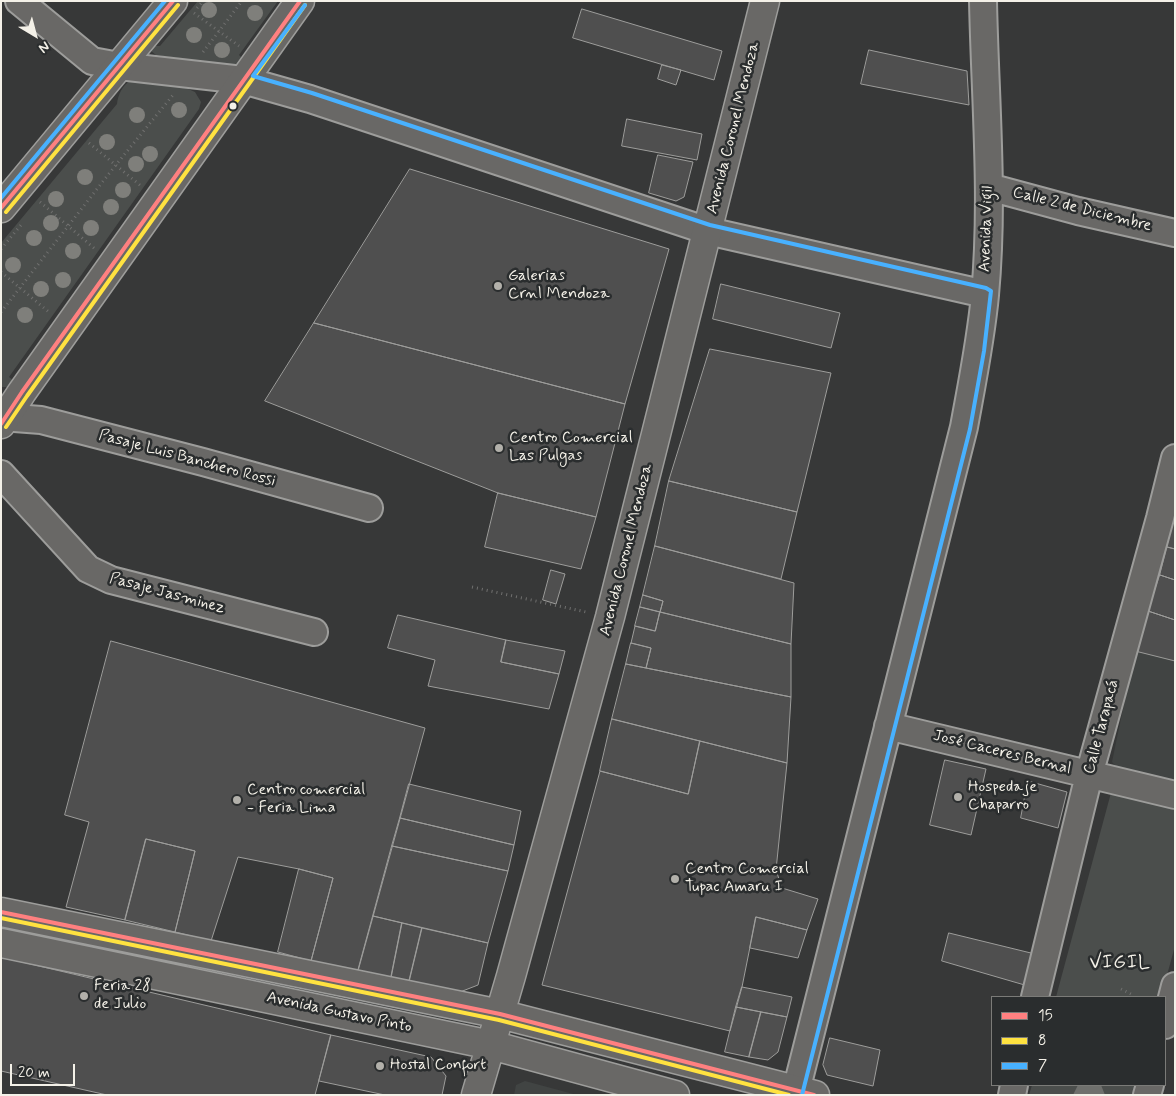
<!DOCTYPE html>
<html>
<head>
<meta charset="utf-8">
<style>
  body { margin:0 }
  #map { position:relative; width:1176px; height:1096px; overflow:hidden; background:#373838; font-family:Mynerve,sans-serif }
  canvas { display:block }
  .frame { position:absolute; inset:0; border:2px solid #f4f1e8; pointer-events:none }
  .legend { position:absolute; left:991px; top:996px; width:175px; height:90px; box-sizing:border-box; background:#2a2d2e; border:1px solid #7b7b78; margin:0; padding:6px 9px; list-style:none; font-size:15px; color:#f4f1e8 }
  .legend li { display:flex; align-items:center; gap:10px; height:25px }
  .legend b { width:25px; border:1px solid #7b7b78 }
  .north { position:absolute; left:10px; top:10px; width:50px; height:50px; -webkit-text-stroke:4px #2a2d2e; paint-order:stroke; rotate:143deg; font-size:14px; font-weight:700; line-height:20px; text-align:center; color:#f4f1e8 }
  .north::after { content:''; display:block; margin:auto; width:18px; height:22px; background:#f4f1e8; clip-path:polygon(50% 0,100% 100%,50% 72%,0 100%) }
  .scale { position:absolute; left:10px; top:1064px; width:65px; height:22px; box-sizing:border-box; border:2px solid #f4f1e8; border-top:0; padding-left:6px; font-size:15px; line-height:18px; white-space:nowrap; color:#f4f1e8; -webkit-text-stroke:4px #2a2d2e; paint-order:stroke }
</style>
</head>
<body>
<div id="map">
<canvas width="1176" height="1096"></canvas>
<div class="frame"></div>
<ul class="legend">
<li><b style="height:6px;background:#ff8080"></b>15</li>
<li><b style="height:6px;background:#ffe240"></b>8</li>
<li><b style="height:6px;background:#48b1ff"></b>7</li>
</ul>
<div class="north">N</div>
<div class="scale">20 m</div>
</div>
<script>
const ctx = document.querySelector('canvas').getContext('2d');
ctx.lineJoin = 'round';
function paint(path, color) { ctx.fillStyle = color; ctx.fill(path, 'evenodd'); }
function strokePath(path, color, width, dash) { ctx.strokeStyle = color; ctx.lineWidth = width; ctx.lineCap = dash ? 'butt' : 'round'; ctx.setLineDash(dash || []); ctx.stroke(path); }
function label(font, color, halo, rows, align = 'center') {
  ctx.font = font + ' Mynerve,sans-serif'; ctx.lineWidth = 5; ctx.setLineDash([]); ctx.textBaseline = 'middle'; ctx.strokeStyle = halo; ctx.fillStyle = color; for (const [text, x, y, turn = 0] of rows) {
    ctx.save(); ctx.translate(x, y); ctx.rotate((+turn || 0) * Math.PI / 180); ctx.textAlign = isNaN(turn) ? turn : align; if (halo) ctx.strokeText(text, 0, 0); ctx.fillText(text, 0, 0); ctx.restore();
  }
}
const built = new Path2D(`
  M1135 651 1175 661V781L1119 770 1112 762Z
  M525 1081 577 1095H514L516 1085Z`);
const green = new Path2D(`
  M198 1H278L239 55 243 59 238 65 232 66 156 55 151 51 154 46H160Z
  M132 80 186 88 195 92 201 102 199 109 9 377 14 381 10 387H1V243L117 104C118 95 122 85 132 80Z
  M1112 789 1175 804V946L1161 997H1056Z
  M1032 1085H1139L1136 1095H1029Z`);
const water = new Path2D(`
  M1078 1085H1101L1105 1095H1073Z`);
const building = new Path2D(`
  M582 9 722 51 714 80 573 38Z
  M869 50 967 71 969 105 861 84Z
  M662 65 681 70 676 85 658 79Z
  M627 119 702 134 697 160 622 146Z
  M658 155 693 162 684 197 676 201 649 193Z
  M410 169 669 249 625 404 314 323Z
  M721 284 840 313 831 348 713 319Z
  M314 323 625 404 596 517 498 493 265 401Z
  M710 349 831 373 797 512 669 481Z
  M669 481 797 512 781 579 655 546Z
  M498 493 596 517 581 569 485 547Z
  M1175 514V549L1167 547Z
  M655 546 794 583 791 644 660 612 663 601 643 595Z
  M1167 547 1175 549V580L1160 575Z
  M551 570 565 574 556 604 543 600Z
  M1160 575 1175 580V620L1148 611Z
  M643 595 663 601 660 612 640 607Z
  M640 607 660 612 655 631 635 626Z
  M1148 611 1175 620V661L1135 651Z
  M660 612 791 644V697L646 668 651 648 631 643 635 626 655 631Z
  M398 615 506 640 501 662 559 674 549 709 428 686 435 660 388 648Z
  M506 640 565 651 559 674 501 662Z
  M111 641 425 728 358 971 311 961 333 878 299 869 238 857 211 941 175 932 195 851 146 839 125 920 66 907 89 822 65 815Z
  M631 643 651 648 646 668 626 664Z
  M626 664 791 697 787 763 612 719Z
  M612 719 700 741 688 794 600 771Z
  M700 741 787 763 776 870 782 888 818 899 807 930 756 917 742 987 730 1031 542 985 600 771 688 794Z
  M945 760 986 769 971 835 930 825Z
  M1028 781 1067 792 1058 828 1021 818Z
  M409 784 521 811 514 845 400 818Z
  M400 818 514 845 508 871 392 846Z
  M146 839 195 851 175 932 125 920Z
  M392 846 508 871 488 943 373 916Z
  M299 869 333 878 311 961 278 952Z
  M373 916 402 923 391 978 358 971Z
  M756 917 807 930 798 958 750 948Z
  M402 923 422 928 409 982 391 978Z
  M422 928 488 943 478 985 460 992 409 982Z
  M949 933 1035 954 1028 986 942 961Z
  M1 957 331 1035 315 1095H107L1 1071Z
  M742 987 792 997 787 1017 736 1007Z
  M736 1007 761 1012 749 1057 725 1052Z
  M761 1012 787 1017 778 1052 768 1060 749 1057Z
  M331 1035 431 1057 446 1076 442 1095H385L319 1081Z
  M830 1038 880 1050 873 1086 827 1075 823 1065Z`);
const path = new Path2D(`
  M197 8 203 1
  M194 13 239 46
  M203 52 242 1
  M89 143 141 186
  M40 202 95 249
  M1 249 21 225
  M1 272 50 313
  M1 312 115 166 173 95
  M472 587 586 612
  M1121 989 1131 994`);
const street = new Path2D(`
  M19 1 92 61 119 66 243 80 310 99 708 231 985 294
  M989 187 1078 211 1175 233
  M1 417 41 420 203 462 369 508
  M1 474 88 569 111 580 314 632
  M888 726 1175 795
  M1035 997 1089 775 1160 518 1175 458
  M1165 1025 1175 986
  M795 1095 964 427C972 383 981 339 985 295 994 197 985 99 983 1
  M1012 1095 1014 1085
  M1147 1095 1150 1085`);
const secondary = new Path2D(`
  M1 208 173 1
  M1 424 22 392 300 1
  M1 912 500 1014 815 1095
  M1 943 491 1045 675 1095
  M476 1095 511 976 610 617 765 1`);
const bus1 = new Path2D(`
  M1 208 173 1
  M1 424 22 392 300 1
  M1 912 500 1014 814 1095`);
const bus2 = new Path2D(`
  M6 212 178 5
  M6 427 27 396 305 5
  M1 918 499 1020 789 1095`);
const bus3 = new Path2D(`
  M305 5 253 76 312 93 710 225 986 288 991 291 984 351 970 429 802 1095
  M1 198 165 1`);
const trees = [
  [209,10],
  [255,13],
  [194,35],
  [222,50],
  [179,110],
  [137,115],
  [107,142],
  [150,154],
  [136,164],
  [85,177],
  [123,190],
  [56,199],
  [111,207],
  [51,223],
  [91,228],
  [34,238],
  [73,251],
  [13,265],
  [63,280],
  [41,289],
  [25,315]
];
const markers = [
  [233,106,4.5,"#f4f1e8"],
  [498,286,5,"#b2b0aa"],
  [499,448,5,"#b2b0aa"],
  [958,797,5,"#b2b0aa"],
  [237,800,5,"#b2b0aa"],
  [675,879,5,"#b2b0aa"],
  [84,996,5,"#b2b0aa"],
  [380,1066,5,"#b2b0aa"]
];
const streetNames = [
  ["Avenida Coronel Mendoza",734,128,-76],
  ["Calle 2 de Diciembre",1082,210,14],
  ["Avenida Vigil",987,229,-88],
  ["Pasaje Luis Banchero Rossi",187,459,15],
  ["Avenida Coronel Mendoza",627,550,-76],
  ["Pasaje Jasminez",167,594,15],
  ["Calle Tarapacá",1102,727,-75],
  ["José Caceres Bernal",1002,753,14],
  ["Avenida Gustavo Pinto",339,1013,12]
];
const poiNames = [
  ["Galerias",508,277],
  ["Crnl Mendoza",508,295],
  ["Centro Comercial",509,439],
  ["Las Pulgas",509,457],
  ["Hospedaje",968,788],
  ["Chaparro",968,806],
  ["Centro comercial",247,791],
  ["- Feria Lima",247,809],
  ["Centro Comercial",685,870],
  ["Tupac Amaru I",685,888],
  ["Feria 28",94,987],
  ["de Julio",94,1005],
  ["Hostal Confort",390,1066]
];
const quarterNames = [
  ["VIGIL",1120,964]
];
paint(built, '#414443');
paint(green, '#4b4e4c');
paint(water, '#6f706d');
paint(building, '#4f4f4f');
strokePath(building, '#9d9d9b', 1);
strokePath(street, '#9d9d9b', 30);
strokePath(secondary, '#9d9d9b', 31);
strokePath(path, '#70706f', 3, [1, 4]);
strokePath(street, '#696866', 26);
strokePath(secondary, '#696866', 28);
strokePath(bus1, '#ff8080', 4);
strokePath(bus2, '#ffe240', 4);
strokePath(bus3, '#48b1ff', 4);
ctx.fillStyle = '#7f7f7b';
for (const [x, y] of trees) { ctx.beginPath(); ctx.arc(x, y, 8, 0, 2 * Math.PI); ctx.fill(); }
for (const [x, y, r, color] of markers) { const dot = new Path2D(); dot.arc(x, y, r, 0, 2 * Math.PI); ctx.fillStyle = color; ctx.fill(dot); strokePath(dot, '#2a2d2e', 2); }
label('16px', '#f4f1e8', '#2a2d2e', streetNames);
label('16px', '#f4f1e8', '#2a2d2e', poiNames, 'left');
ctx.letterSpacing = '1px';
label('19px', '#f4f1e8', '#2a2d2e', quarterNames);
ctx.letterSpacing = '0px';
</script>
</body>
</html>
